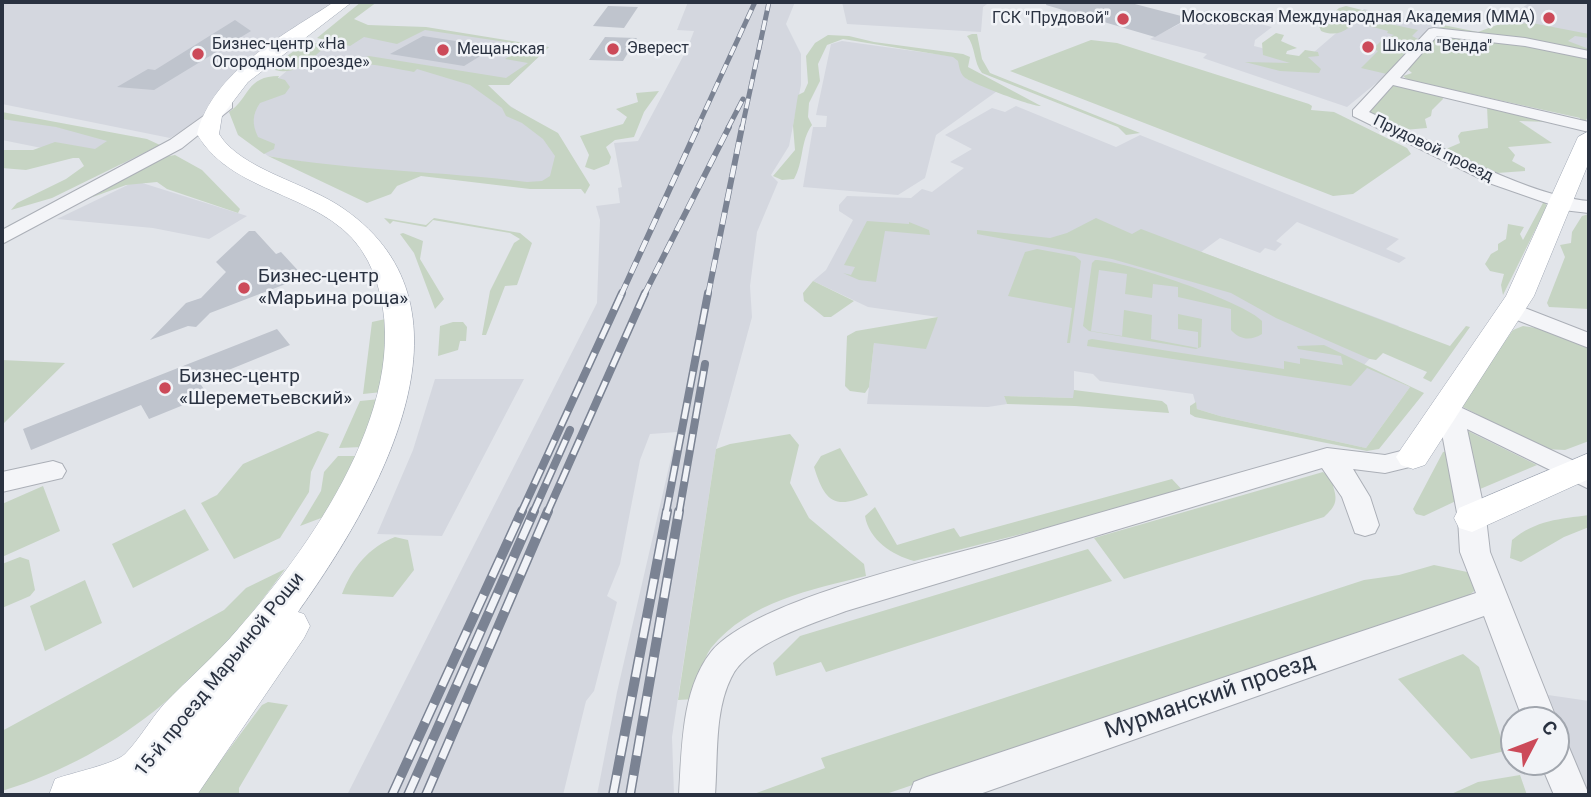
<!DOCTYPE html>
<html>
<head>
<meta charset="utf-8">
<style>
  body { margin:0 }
  #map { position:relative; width:1591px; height:797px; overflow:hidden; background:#e2e5ea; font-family:Roboto,sans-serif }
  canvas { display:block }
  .frame { position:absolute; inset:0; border:4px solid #2a3241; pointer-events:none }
  .north { position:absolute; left:1500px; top:706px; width:70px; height:70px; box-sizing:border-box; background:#f1f3f7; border:2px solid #a1a6ae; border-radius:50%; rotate:48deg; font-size:19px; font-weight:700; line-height:28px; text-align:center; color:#2a3241 }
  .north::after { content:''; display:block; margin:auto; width:24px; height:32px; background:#cc4a59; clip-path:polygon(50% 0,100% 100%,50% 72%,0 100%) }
</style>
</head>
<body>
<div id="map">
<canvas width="1591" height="797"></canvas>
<div class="frame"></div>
<div class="north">С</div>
</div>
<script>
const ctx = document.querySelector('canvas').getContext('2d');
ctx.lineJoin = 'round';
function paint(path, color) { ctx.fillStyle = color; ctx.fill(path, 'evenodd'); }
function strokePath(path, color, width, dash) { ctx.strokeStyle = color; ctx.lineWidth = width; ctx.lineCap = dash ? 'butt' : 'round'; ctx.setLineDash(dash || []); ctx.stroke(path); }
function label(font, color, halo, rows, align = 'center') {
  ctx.font = font + ' Roboto,sans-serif'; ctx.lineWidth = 5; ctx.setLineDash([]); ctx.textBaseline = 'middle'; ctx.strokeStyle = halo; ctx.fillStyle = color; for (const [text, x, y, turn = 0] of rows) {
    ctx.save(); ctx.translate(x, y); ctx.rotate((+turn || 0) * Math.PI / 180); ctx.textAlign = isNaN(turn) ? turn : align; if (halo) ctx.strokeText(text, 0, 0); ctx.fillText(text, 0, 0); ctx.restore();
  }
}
const built = new Path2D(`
  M2 2H339L275 48 199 121 170 138 2 104Z
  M688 2H795L786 24 801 54V85L789 146 771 175 778 182 757 232 750 286 752 317 716 449 672 737 674 795H597L617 692 677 432 650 434 640 460 620 564 607 596 617 602 594 691 586 701 563 795H347L597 303 600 220 596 206 620 203 618 188 622 187 614 143 638 141 687 49 694 31 677 30Z
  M842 2H990L983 7 981 32 847 24Z
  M1530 2H1589V51L1488 34Z
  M1364 9 1434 26 1386 81 1380 80 1347 107 1203 58 1207 54 1150 39 1207 10 1272 27 1255 40 1254 46 1306 59Z
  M338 27H415L549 47 509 85H477L561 138 555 188 338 168 268 156 258 149 240 111Z
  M842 41 957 57 967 79 1000 89 936 135 925 178 898 195 803 187 813 127H826L827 116 816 115 831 44Z
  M1016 106 1116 147 1140 135 1399 239 1386 249 1406 258 1399 263 1297 222 1276 241 1282 244 1275 251 1265 248 1260 253 1220 238 1201 252 1399 326 1364 365 1410 387 1366 448 1220 416 1197 409 1193 394 1100 381 1093 374 1074 371V398L1004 396 1007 404 988 407 867 404 874 343 934 326 938 317 868 307 813 281 826 270 853 220 839 211V205L847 196 911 198 922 189 932 192 964 168 950 162 972 149 945 135 992 108 1005 112Z
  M2 116 155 146 134 161 121 164 2 140Z
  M136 181 247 216 209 239 153 228 57 219Z
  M435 379H524L442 536 377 534 413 450Z
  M1548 695 1589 701V795Z`);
const green = new Path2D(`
  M361 2H377L354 19 368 25 426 27 549 47 509 85H488L511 107 558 133 590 185 585 194 581 189H530L421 176 397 186 391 194 367 203 268 156C355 171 440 171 527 182L542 181 550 176 555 156 543 139 522 123 506 116 502 108 470 85 417 69 414 72C398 69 381 65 364 64 344 62 329 68 309 67 328 53 352 64 369 56L506 78 528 63 505 59 526 45 425 30 397 44 364 37 350 46 317 38Z
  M1346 6 1398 19 1360 16C1351 27 1340 39 1321 31L1319 26 1339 8Z
  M1532 23 1589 34V38L1575 36 1568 41 1589 49V53H1582L1589 59V113L1585 123H1579L1580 118 1408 80 1403 76 1412 73 1405 67 1391 75 1361 68 1378 51 1373 49 1381 41 1394 35 1387 33 1388 31 1365 25 1390 24 1418 30 1412 36 1422 41 1443 25 1478 32 1497 25Z
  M1276 33 1284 35 1281 41 1297 48 1287 51 1286 54 1299 56 1305 50 1318 52 1319 56 1308 57 1321 69 1319 73 1280 71 1245 62 1290 63 1263 55 1262 43Z
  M972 34H977L982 59 990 73 1140 133 1126 135 1118 127 982 73C973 62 976 47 967 36Z
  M828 35 849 36 874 42 963 54 970 57 968 67 1041 106C1033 107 970 83 964 77 960 73 959 66 958 61L953 57 843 39 827 45 818 64 820 81 809 103 808 117 812 125C800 141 804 162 794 179L782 180 773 176 795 150 793 126 798 95 804 92 808 83 806 56 815 43Z
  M1091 40 1117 43 1309 104 1312 106 1311 110 1334 112 1407 148 1411 154 1353 194 1333 196 1010 71Z
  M315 43H318L316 47 327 46C309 59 299 76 275 70L276 64 298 48Z
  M279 76 278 78 285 80 290 87 285 94 260 103C252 115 252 124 258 137L275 144 274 149 264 154 238 135 229 112C250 98 246 76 279 76Z
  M1393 86H1411L1442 95 1443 99 1432 110 1431 116 1425 119 1427 128 1404 130 1370 115 1371 110Z
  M659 91 644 112 634 137 615 140 606 147 611 157 609 164 594 170 585 167 589 155 580 136 623 124 627 117 616 109 638 102 636 93Z
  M1487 106 1549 122 1519 121 1552 143 1508 147 1515 155 1512 161 1525 168V171L1497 173 1446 149 1460 143 1458 136 1461 132 1488 128Z
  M2 112 147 139 160 145 52 198 11 210 17 203 66 179 84 166 79 158H73L26 170 2 168V150H33L55 142 95 149 107 141 56 127 2 119Z
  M175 155 202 170 240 209 238 213 167 189 157 182 126 185 90 198 163 157Z
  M1544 201 1547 206 1503 295 1501 285 1504 274 1490 271 1485 264 1491 254 1498 250V244L1506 239 1508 224 1524 227 1520 234 1523 240Z
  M1589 214V309L1549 307 1547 303 1565 257 1560 245 1571 243 1572 232 1582 216Z
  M384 218 426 225 434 218 520 233 532 243 517 285 505 286 486 335H482L490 291 514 243 520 239 510 233 433 220 426 227 393 221 390 224Z
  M1096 218 1132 234 1141 229 1450 346 1466 326 1470 327 1431 382 1423 378 1427 372 1383 353 1376 360 1370 359 1276 318 1231 293 1112 259 977 234V230L1050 238 1067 233Z
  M867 221 909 224V222L929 230 930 235 885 231 876 282 859 280 843 273 851 275 855 267 844 265Z
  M403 233 423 241 420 259 444 299 435 309 414 253 400 234Z
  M1037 249 1075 256 1081 261 1070 343H1067L1072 308 1008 296 1025 252Z
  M1095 260C1123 260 1245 302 1262 321V334C1251 341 1240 340 1231 330V309L1178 297V287L1153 284 1152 298 1125 294 1127 274 1099 270 1091 331 1122 336 1124 310 1152 315 1151 339 1198 348V332L1178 329V314L1202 319 1201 347 1196 349 1089 331 1083 326 1092 263Z
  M813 281 854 301 831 317H824L804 301 803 293Z
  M938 317 926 349 874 343 869 387 865 393 850 391 845 386 847 336 856 331Z
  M390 318 382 392 363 394 372 322Z
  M453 322H463L467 327 466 341H460L458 350 438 356 440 326Z
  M1523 326 1543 329 1589 347V441L1565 450 1544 449 1463 407V400L1513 330Z
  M1092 339 1284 369V361L1300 364V358L1343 365 1341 356 1298 349 1297 346 1324 345 1424 393 1379 449 1367 451 1195 417 1190 414V406L1196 402 1197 409 1220 416 1366 448 1410 387 1367 368 1351 386 1087 346 1088 340Z
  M2 360 65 363 2 425Z
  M1074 390 1162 401 1167 405 1169 413 1075 406 1007 404 1004 396 1073 398Z
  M380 399 362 447 339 448 360 401Z
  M1462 428 1537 465 1473 492Z
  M318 431 329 434 311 472 309 492 280 538 234 559 201 503 217 495 243 464Z
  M790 434 799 445 790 483 809 518 864 564 866 576C810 590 750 601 711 648 702 660 699 685 694 699L678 700 716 449 730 444Z
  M840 448 868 495C833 511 824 499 814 467L821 456Z
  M1448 451 1458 500 1424 516 1416 514 1413 509 1443 452Z
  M338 456H357L329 515 300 526 321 491 324 472Z
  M1323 472 1339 484 1333 486C1338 501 1336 506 1324 517L1124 579 1094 538Z
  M1172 479 1185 493 914 561C892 555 869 540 865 516L875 507 897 545 954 528 960 537Z
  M43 486 60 531 2 557V504Z
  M185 509 209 550 133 588 112 544Z
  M1589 515V527L1564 537 1521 562 1510 558 1512 540C1536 520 1560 519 1589 515Z
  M395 537 408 540 414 570 393 597 342 594C352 568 369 547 395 537Z
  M1088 549 1112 581 826 672 821 662 776 676 773 663 800 636Z
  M20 557 29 560 35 590 30 596 2 608V564Z
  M1434 565 1472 573 1477 589 1465 598 883 795H751L825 768 821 758 1364 580 1399 575Z
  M285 569C211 673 126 753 2 791V731L224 610 246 588Z
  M85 580 102 623 45 651 30 606Z
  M1463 654 1479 667 1505 751 1471 759 1398 679Z
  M268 702 288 705 239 788V795H195L262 705Z
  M1520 775 1527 795H1449L1478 782Z`);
const building = new Path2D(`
  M1047 2H1127L1189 18 1155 37 1046 5Z
  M608 6 638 7 624 28 593 26Z
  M235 20 251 31 154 90 117 87 148 69 155 70Z
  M423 36 495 47 464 66 390 54Z
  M605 37 637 38 623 61 589 60Z
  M249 231H255L276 254 281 252 304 277 210 313 196 327 188 326 150 340 186 303 201 298 226 272 216 262Z
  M277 329 290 345 199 382 208 395 149 419 141 405 31 450 23 429Z`);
const minor = new Path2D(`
  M1434 28 1525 38 1589 51V59L1525 46 1437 36 1400 78 1589 122V132L1393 85 1369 112C1429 140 1526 196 1589 201V213L1554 209 1552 205 1489 183 1353 116V110L1429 29Z
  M226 100 232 102V108L182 148 2 244V230L170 140Z
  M1512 303 1589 333V348L1504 315 1501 310Z
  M1445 400 1589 468V489L1467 429 1486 518 1490 552 1557 720 1556 722 1523 720 1484 616 977 795H909L914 782 927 777 1476 593 1460 552 1458 518 1441 428 1433 408 1436 402Z
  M1327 448 1385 455 1413 448 1422 450 1426 457 1422 464 1385 473 1353 469 1370 497 1379 525 1375 533 1365 536 1355 533 1342 497 1322 468 846 611C812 624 747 643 731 678 714 712 718 758 715 795H679C682 750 681 690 711 652 754 599 946 557 1016 537 1120 507 1223 477 1327 448Z
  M53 461 62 464 66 471 62 478 2 492V472Z
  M1556 740 1568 745 1589 795H1554L1540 762H1556Z`);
const major = new Path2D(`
  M334 2H352L248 82 222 116 219 134C241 170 308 183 344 209 490 310 375 504 298 612L304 614 310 626 304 638 197 795H49L55 779C71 773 115 764 125 754 139 740 150 720 164 704 188 679 215 656 238 629 316 541 428 381 368 261 333 191 234 199 197 134 213 71 284 35 334 2Z
  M1589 131V162L1534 296 1425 465 1413 469 1401 465 1396 457 1401 449 1506 296 1578 137Z
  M1589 453V479L1472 532 1459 528 1454 518 1459 508Z`);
const railFar3 = new Path2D(`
  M697 128 755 2
  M728 128 743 99
  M742 128 769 2`);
const railFar2 = new Path2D(`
  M621 295 698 127
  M644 295 729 127
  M708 295 742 127`);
const railFar1 = new Path2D(`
  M521 513 622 293
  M533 513 570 430
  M547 513 645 293
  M666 513 708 293
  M679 513 705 364`);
const rail = new Path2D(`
  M392 795 522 511
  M408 795 534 511
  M426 795 548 511
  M613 795 667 511
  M630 795 679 511`);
const markers = [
  [1549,18,7,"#cc4a59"],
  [1123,19,7,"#cc4a59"],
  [1368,47,7,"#cc4a59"],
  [613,49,7,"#cc4a59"],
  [443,50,7,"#cc4a59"],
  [198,54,7,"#cc4a59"],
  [244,288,7,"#cc4a59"],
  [165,388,7,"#cc4a59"]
];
const farPoinames = [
  ["Московская Международная Академия (ММА)",1535,18,"right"],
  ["ГСК \"Прудовой\"",1109,19,"right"],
  ["Бизнес-центр «На",212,45],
  ["Огородном проезде»",212,63],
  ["Школа \"Венда\"",1382,47],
  ["Эверест",627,49],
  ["Мещанская",457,50]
];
const farStreetnames = [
  ["Прудовой проезд",1433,149,26]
];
const poiNames = [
  ["Бизнес-центр",258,277],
  ["«Марьина роща»",258,299],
  ["Бизнес-центр",179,377],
  ["«Шереметьевский»",179,399]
];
const streetNames = [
  ["15-й проезд Марьиной Рощи",220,675,-51]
];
const nearStreetnames = [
  ["Мурманский проезд",1210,697,-19]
];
paint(built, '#d4d7df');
paint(green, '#c6d4c3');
paint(building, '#bfc4cd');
strokePath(minor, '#abafb7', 2);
strokePath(major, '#a1a8b5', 1);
paint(minor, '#f4f5f8');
paint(major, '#fff');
strokePath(railFar3, '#7b8393', 5);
strokePath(railFar2, '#7b8393', 6);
strokePath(railFar1, '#7b8393', 8);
strokePath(rail, '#7b8393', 10);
strokePath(railFar3, '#f1f3f7', 3.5, [10]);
strokePath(railFar2, '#f1f3f7', 4.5, [12]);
strokePath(railFar1, '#f1f3f7', 5, [16]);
strokePath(rail, '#f1f3f7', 7, [20]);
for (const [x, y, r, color] of markers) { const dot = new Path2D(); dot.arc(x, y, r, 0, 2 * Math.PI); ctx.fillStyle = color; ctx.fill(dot); strokePath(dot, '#f1f3f7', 2.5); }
label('16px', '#2a3241', '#f1f3f7', farPoinames, 'left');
label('16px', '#2a3241', '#f1f3f7', farStreetnames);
label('19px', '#2a3241', '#f1f3f7', poiNames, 'left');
label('19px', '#2a3241', '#f1f3f7', streetNames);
label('23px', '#2a3241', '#f1f3f7', nearStreetnames);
</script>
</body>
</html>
